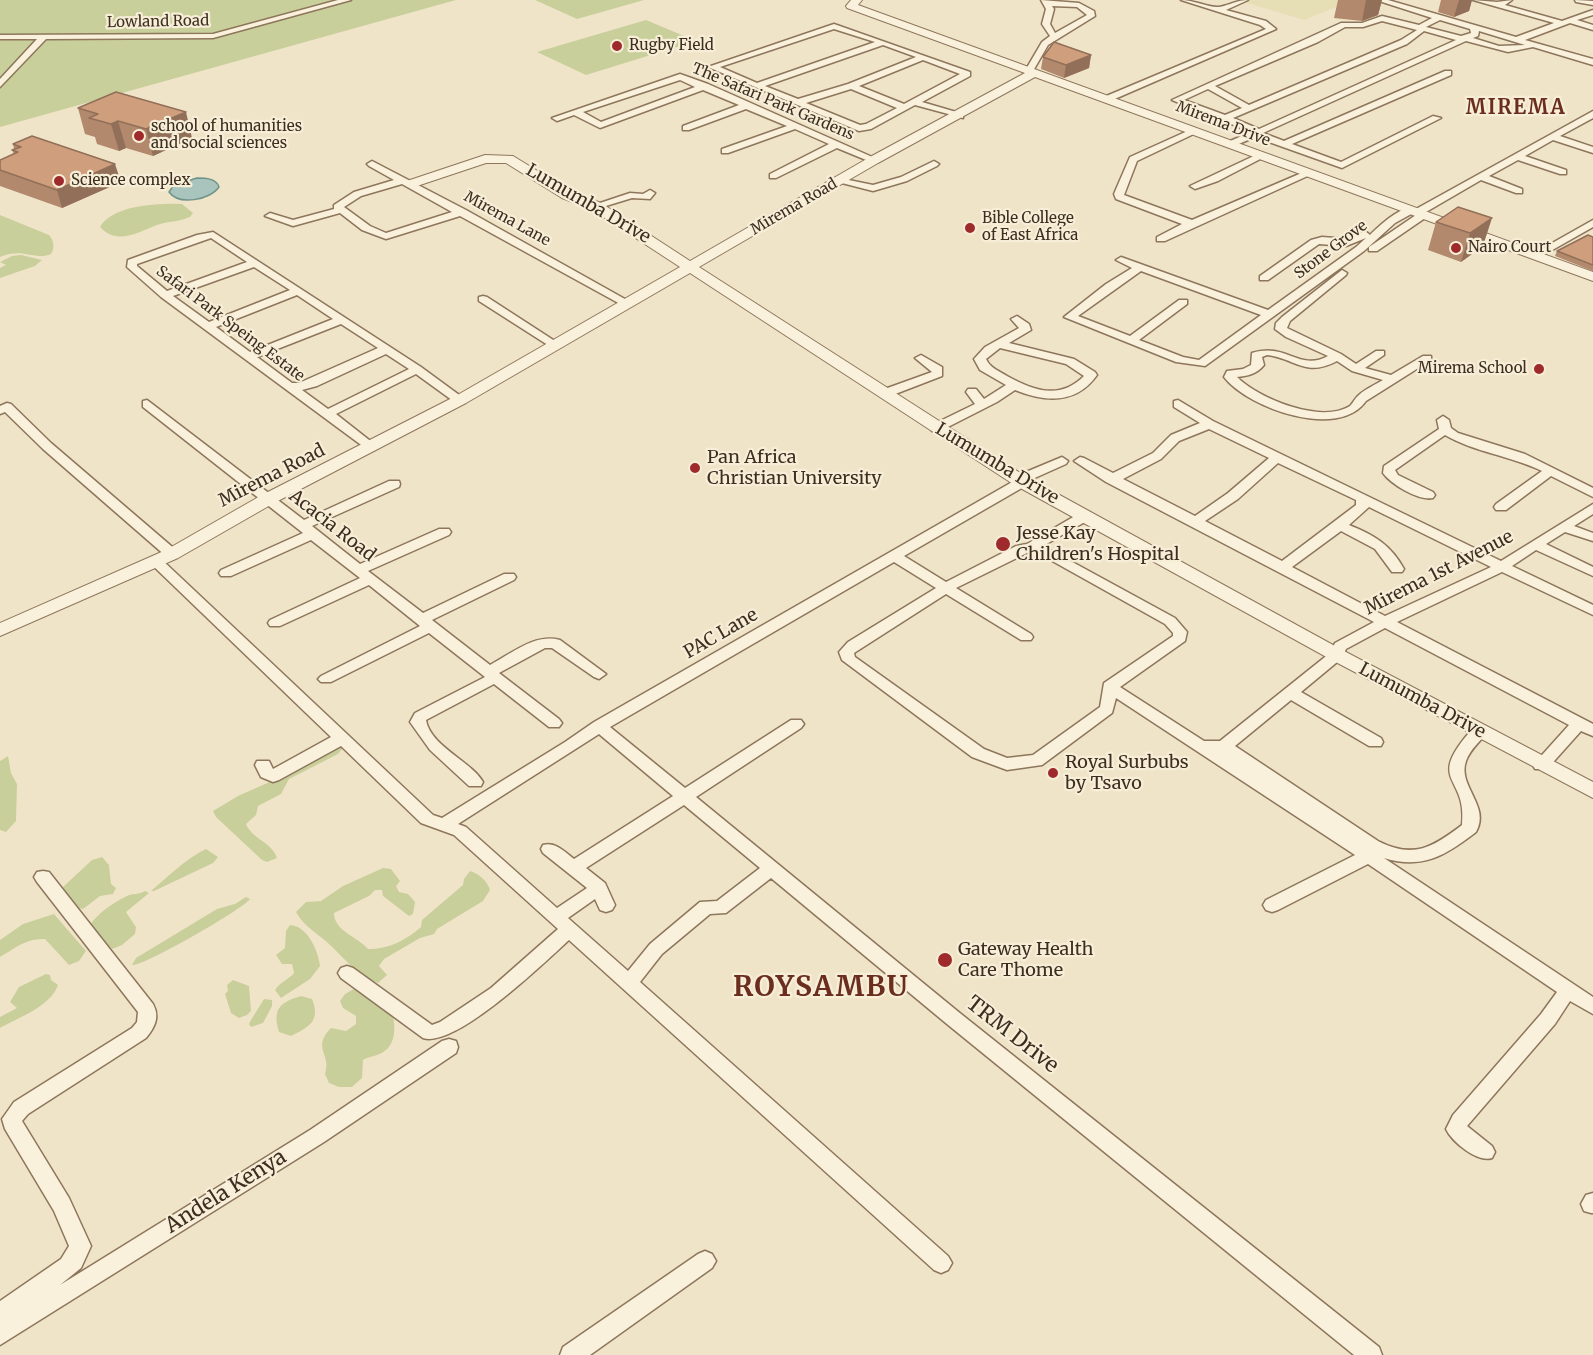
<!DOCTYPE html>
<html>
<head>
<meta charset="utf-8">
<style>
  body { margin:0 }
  canvas { display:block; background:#f0e4c8 }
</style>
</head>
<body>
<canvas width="1593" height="1355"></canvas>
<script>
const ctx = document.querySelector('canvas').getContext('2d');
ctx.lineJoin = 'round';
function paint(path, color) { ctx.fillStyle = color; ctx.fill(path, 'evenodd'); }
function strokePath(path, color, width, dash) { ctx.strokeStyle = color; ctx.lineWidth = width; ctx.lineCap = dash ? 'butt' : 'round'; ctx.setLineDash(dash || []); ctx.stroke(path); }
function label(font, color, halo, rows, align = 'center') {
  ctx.font = font + ' Merriweather,serif'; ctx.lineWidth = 4.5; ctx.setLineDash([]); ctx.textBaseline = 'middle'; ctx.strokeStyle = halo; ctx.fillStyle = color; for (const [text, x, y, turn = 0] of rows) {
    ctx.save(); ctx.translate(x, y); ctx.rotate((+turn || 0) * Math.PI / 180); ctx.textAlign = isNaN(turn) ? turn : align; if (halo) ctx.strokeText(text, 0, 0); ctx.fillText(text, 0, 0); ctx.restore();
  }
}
const farmland = new Path2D(`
  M1249 0H1353L1304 20 1244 2Z`);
const green = new Path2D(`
  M0 0H456L0 127Z
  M535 0H644L577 19Z
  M646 20 696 41 586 75 537 52Z
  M182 204 193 213 190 217C179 222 168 221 157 225 138 232 118 246 100 227 112 205 159 203 182 204Z
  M0 215 49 235C54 241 55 247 51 254 36 261 23 247 0 257Z
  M21 255 42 260 35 266 0 278V268L6 265 0 262 12 256Z
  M340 746 343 748 338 754 289 779 281 794 258 806 256 815 246 824C252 839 272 842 277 858L267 862 262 860 216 817 213 811 238 796 274 780Z
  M8 756 11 773 17 784 16 821 6 832 0 830V761Z
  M206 849 218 857 213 863 154 891H151C169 876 185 859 206 849Z
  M102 857 109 865 111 884 116 888 113 894 100 896 83 909 73 907 63 887 92 860Z
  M383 868 391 869 400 881 396 886 399 892 408 894 415 902 413 914 409 916 383 896 382 890H375L369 896 334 913C334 931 358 937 368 949 389 949 405 941 421 927L422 920 463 885 464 879 470 871C479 874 487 880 490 890L483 901 437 929 434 934 420 938 384 959 379 966 387 975 378 983C357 975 346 960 330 945 319 934 304 927 296 912L306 902 321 901 343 886Z
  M145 891 149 893 126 912 136 927 135 934 122 945 112 949 89 927C95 915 114 902 127 896 133 893 139 895 145 891Z
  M246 897 250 899C242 910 142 967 132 965L136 958 217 909 235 904Z
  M54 914 86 951 79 961 69 965 45 939C27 938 15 948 0 957V940L23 924Z
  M290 925C308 926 318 951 320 966L310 979 281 998 275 990C280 982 288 980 294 973L292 964H282L276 955 285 948 286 931Z
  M46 974 50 975 51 980 58 985C51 1006 18 1018 0 1028V1017L17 1008 10 1002 19 987Z
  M233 980 249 986 251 1011 247 1015 239 1018 231 1013 225 994 228 991 227 985Z
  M354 989 393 1016C396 1032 395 1049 377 1055 371 1057 368 1057 363 1060L362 1078 352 1087H339L329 1083 325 1074C332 1054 311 1048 331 1028L346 1031 356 1024V1016L343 1008 340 1001 345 994Z
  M301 996 312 999C321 1021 309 1027 291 1036L279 1032C272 1009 280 1002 301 996Z
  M264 999 272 1000V1006L263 1023 251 1027 249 1024 251 1020Z`);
const water = new Path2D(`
  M197 178C205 178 216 178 219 187 210 200 179 206 169 192L174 185Z`);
const minor = new Path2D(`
  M338 0H351L213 38 46 39 0 87V79L37 39H0V35L213 34Z
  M1041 0 1079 3 1094 11 1095 16 1048 45 1033 71 1029 74 1025 71 1042 42 1050 36 1042 24 1046 9ZM1052 6 1077 7 1087 15 1055 33 1050 24 1054 9Z
  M1181 0C1193 0 1210 8 1219 7 1230 5 1237 0 1248 0L1226 10 1266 21 1276 29 1110 101H1104V97L1266 29 1260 25Z
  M1376 0H1388L1516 37 1554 23 1473 0 1497 2 1512 0 1505 5 1562 21 1593 10V15L1577 20 1593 25V30L1570 23 1525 40 1593 59V65L1533 47 1508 52 1466 41 1263 133 1284 141 1445 71H1451V75L1292 144 1341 162 1433 116 1441 118 1342 168 1255 137 1234 146H1228V142L1251 132 1172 100 1341 23H1362L1382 16 1419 25 1432 18ZM1440 20 1470 29 1471 33 1461 36 1426 27ZM1382 21 1417 30 1401 40 1249 105 1215 86 1318 42 1345 27H1363ZM1424 31 1456 40 1259 129 1233 118 1407 44ZM1479 31 1525 45 1499 46 1473 38 1478 36ZM1208 89 1242 108 1225 115 1184 100Z
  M1575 0 1593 1V5L1576 2Z
  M834 24 970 72V76L922 102 963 114V118L915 105 871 129 859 131 708 67ZM834 29 875 42 757 83 720 67ZM883 45 916 57 848 84 798 99 765 86ZM923 60 960 74 904 104 859 86ZM851 89 897 108 866 124 860 125 806 103Z
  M680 74 708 84 879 160 871 162 837 148 776 178H770V174L829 144 795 129 728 153H722V149L787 126 746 109 689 130H683V126L739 105 703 90 600 128 574 115 557 121 552 118ZM680 80 695 87 601 122 583 112Z
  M1593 111V118L1560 136 1593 147V153L1553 140 1525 156 1566 170V174H1560L1518 160 1489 176 1522 189V193H1516L1481 180 1426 212 1429 214 1428 216 1377 251H1369V247L1416 215 1413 213 1395 223 1364 251 1205 366 1176 362 1064 317 1106 284 1132 268 1116 260 1121 257 1268 310 1356 247 1366 238 1346 246 1319 244 1268 280H1260V276L1311 240 1322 237 1349 239 1365 231 1370 235C1379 226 1403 203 1416 209ZM1141 271 1261 315 1199 360 1183 357 1139 340 1187 304V300H1179L1130 336 1078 316Z
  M1192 129 1200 131 1137 161 1124 195 1192 220 1304 172 1312 174 1165 241H1157V237L1182 224 1116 199 1114 194 1130 157Z
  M1258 154 1266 156 1218 181 1195 189 1190 186Z
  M372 161 466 210 632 303 630 305H622L460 216 386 239 362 230 340 213 293 226 265 216 270 213 293 220 334 209V205L354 192 394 180 369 166 367 164ZM402 184 452 212 386 233 370 226 344 207 361 196Z
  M934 161 939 164 937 166 907 181 873 191 834 181 839 178 873 185 901 177Z
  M650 190 655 193 650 199 632 198 596 209 591 206 630 193 643 194Z
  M1593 220V227L1540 257 1531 255Z
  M213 232 421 367 466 400 460 404 456 403 416 374 336 414 378 447 372 451 368 450 161 297 127 267 128 260 197 235ZM211 238 247 262 167 291 137 266V264ZM254 267 290 290 209 322 173 296ZM297 295 333 319 250 352 216 327ZM341 324 378 348 299 383H292L257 357ZM386 354 409 369 328 409 302 390 317 386Z
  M1342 270 1347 273 1346 275 1290 321 1287 328 1341 354 1356 364 1376 351H1384V355L1365 368 1391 375 1423 356H1431V360L1366 401C1339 440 1249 409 1224 377L1227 371 1243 369 1251 365 1252 353C1287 342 1299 372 1328 356L1286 337 1275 329 1276 323 1282 317ZM1267 355C1295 358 1305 378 1337 361L1352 371 1383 380C1375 385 1365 389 1359 395 1355 398 1353 403 1350 406 1321 424 1259 399 1237 377 1247 376 1257 374 1264 365L1262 357Z
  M483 296 487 297 561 345 555 348 551 347 479 301V297Z
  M1017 316 1029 324 1031 330 1009 343 1074 359 1095 372 1097 375C1076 405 1045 402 1015 390L997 402 940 431H932L930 428 932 425 975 404 966 392 968 389H976L984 399 1006 385 980 370 974 359 985 347 1019 328 1011 319ZM1000 348 1066 364 1084 376C1060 400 1034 391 1007 376 999 371 990 368 986 359Z
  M921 355 942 367V376L890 396H882V390L932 372 915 358Z
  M147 400 304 520 389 481H399L400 484 399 487 312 526 360 564 439 529H449L451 532 449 535 368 571 423 613 504 574H514L516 577 514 580 432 620 490 665C511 654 535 633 560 640L606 674 599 679 594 677 552 648H545L499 673 559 719 562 723 559 727H549L494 684 426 720C430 746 471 761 483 782L481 786H469L430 750 410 722 415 713 485 677 429 633 331 682H321L318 679 321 676 420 626 369 585 280 626H270L268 623 270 620 360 578 311 540 231 576H221L219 573 221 570 303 533 143 407V401Z
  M1178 400 1213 421 1501 561 1593 504V514L1574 526 1593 533V541L1565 532 1546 544 1593 567V576L1536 550 1512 566 1593 605V615L1502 572 1397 622 1593 724V736L1581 731 1547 769H1535L1533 765 1569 725 1385 628 1346 649 1342 658 1301 692 1381 738 1383 742 1381 746H1369L1291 700 1235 746 1378 841C1413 859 1432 848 1462 825 1468 773 1423 784 1474 727H1486L1488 731C1481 741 1470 749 1466 761 1457 786 1491 806 1476 832 1446 855 1423 870 1384 858L1593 997V1014L1570 1001 1555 1024 1467 1126 1492 1146 1495 1152 1492 1158C1478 1163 1452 1142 1446 1129L1453 1115 1541 1014 1557 992 1368 864 1278 910 1272 912 1266 910 1263 905 1266 900 1355 855 1116 698 1112 713 1042 765 1007 770 972 757 842 660 839 652 848 642 936 588 894 562 610 727 685 788 791 720H801L804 724 801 728 696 797 961 1014 1379 1347 1382 1355H1354L947 1024 771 878 726 913 710 914 662 954 640 982 948 1256 952 1263 948 1270 941 1273 934 1270 569 940C545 962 455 1049 423 1038L341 978 338 973 341 968 347 966 353 968 432 1025 440 1022 491 988 558 929 454 835 421 823 341 746 279 780 273 782 261 777 255 765 257 761H269L273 769 331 737 149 562 151 559H161L433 815 442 818 565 742 594 722 1014 481V477L1062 457 1068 461 1066 464 1028 481 1027 485 904 556 946 582 1016 546 1027 544 1080 513H1090L1092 516 1090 519 1043 546 1175 618 1187 632 1185 641 1120 687 1204 741H1220L1330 653 1335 643 1374 622 1106 482 1074 461 1080 457 1084 458 1113 473 1153 453 1171 435 1200 423 1174 407V401ZM1209 429 1269 458 1228 493 1195 516 1123 479 1161 459 1179 441ZM1278 463 1356 500V505L1282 561 1205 521 1238 499ZM1369 507 1491 567 1385 616 1292 567 1341 531 1375 549 1392 572H1402L1404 569C1391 545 1374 535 1349 525ZM1031 551 1038 553 1165 624 1173 633V636L1104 683 1100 707 1033 755 1007 758 984 749 855 657 854 653 946 594 1021 640H1031L1033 637 1031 634 956 588ZM599 734 673 796 574 859C565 852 555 841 543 845L541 849 543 853 587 888 557 908 466 827 458 824ZM684 805 760 868 717 901 700 902 650 944 628 971 568 918 595 899 600 910 606 912 612 910 615 905 605 883 586 868Z
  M7 403 11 404 51 443 177 551 179 554 177 557H167L43 449 5 412 0 414V406Z
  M1443 416 1449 420 1451 428 1458 433 1525 454 1593 488V497L1551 476 1506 510H1496L1494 507 1496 504 1542 471C1511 456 1474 452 1445 435L1395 470 1398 475 1433 492 1435 495 1433 498C1418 501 1391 484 1383 473L1384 466 1439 429 1437 420Z
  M43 871 49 872 153 1004C160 1017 155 1027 146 1038L28 1114 22 1121 69 1198 91 1246 81 1268 60 1285 310 1130 442 1041 449 1039 456 1041 458 1047 456 1053 324 1142 0 1345V1301L61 1259 69 1246 54 1211 5 1129 2 1119 14 1102 132 1028 137 1022 138 1012 37 882 34 877 37 872Z
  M1593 1193V1213H1591L1584 1211 1581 1204 1586 1195Z
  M705 1251 712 1254 716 1261 712 1268 590 1355H560L563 1347 698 1254Z`);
const tertiary = new Path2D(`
  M851 0H862L858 5 1593 272V281L1035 77 878 163 699 267 1025 476 1344 651 1593 782V798L1330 659 1013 484 690 273 466 403 274 503 178 558 0 636V623L166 550 262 495 454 397 680 267 591 209 562 198 506 163H486L411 188 405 184 407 181 485 155 513 156 572 192 601 203 690 261 870 157 1025 73 847 8 846 6Z`);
const wall = new Path2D(`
  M1338 0H1382L1378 15 1362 21 1334 18Z
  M1441 0H1472L1469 11 1454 17 1438 12Z
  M1091 55 1089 68 1064 78 1041 69 1043 57Z
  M78 108 192 138 153 156 126 148 119 151 97 144 95 137 85 134Z
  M13 144 121 182 62 208 0 186V160L14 154 12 150 14 149Z
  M1458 207 1483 246 1461 262 1428 250 1436 222Z
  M1593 237V271L1555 256 1557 251Z`);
const shadedWall = new Path2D(`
  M1366 0H1382L1378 15 1362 21Z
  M1459 0H1472L1469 11 1454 17Z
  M1091 55 1089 68 1064 78 1066 65Z
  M186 112 192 138 153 156 146 129Z
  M118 121 126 148 119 151 111 124Z
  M115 164 121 182 62 208 57 190Z
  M1492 218 1483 246 1461 262 1470 233Z`);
const building = new Path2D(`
  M1054 42 1091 55 1066 65 1043 57Z
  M116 92 186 112 146 129 118 121 111 124 89 118 98 114 78 108Z
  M32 136 115 164 57 190 0 170V160L18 152 12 150 21 147 13 144Z
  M1458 207 1492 218 1470 233 1436 222Z
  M1588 235 1593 237V265L1557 251Z`);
const markers = [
  [617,46,6,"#9e2a2b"],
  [139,136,6,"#9e2a2b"],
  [59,181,6,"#9e2a2b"],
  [970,228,6,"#9e2a2b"],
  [1456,248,6,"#9e2a2b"],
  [1539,369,6,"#9e2a2b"],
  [695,468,6,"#9e2a2b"],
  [1003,544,8,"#9e2a2b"],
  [1053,773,6,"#9e2a2b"],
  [945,960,8,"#9e2a2b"]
];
const farStreetnames = [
  ["Lowland Road",158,22,-1],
  ["The Safari Park Gardens",773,102,23],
  ["Mirema Drive",1223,124,21],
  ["Mirema Road",794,207,-30],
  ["Mirema Lane",507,219,29],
  ["Stone Grove",1331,250,-37],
  ["Safari Park Speing Estate",230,324,37]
];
const farPoinames = [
  ["Rugby Field",629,46],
  ["school of humanities",151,127],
  ["and social sciences",151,144],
  ["Science complex",71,181],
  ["Bible College",982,219],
  ["of East Africa",982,236],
  ["Nairo Court",1468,248],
  ["Mirema School",1527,369,"right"]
];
const streetNames = [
  ["Lumumba Drive",588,204,30],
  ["Lumumba Drive",997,464,31],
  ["Mirema Road",272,476,-27],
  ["Acacia Road",332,526,38],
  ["Mirema 1st Avenue",1439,573,-27],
  ["PAC Lane",721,634,-30],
  ["Lumumba Drive",1422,701,28]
];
const poiNames = [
  ["Pan Africa",707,458],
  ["Christian University",707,479],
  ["Jesse Kay",1016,534],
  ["Children's Hospital",1016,555],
  ["Royal Surbubs",1065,763],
  ["by Tsavo",1065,784],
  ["Gateway Health",958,950],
  ["Care Thome",958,971]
];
const farDistrictnames = [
  ["MIREMA",1516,108]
];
const nearStreetnames = [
  ["TRM Drive",1012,1035,38],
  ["Andela Kenya",226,1192,-32]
];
const nearDistrictnames = [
  ["ROYSAMBU",821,988]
];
paint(farmland, '#e6deb5');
paint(green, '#c9cf9b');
paint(water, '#a9c4bc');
strokePath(water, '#6f938a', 1.5);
strokePath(minor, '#8d765c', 3);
strokePath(tertiary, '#8d765c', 2);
paint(minor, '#faf1dc');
paint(tertiary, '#faf1dc');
paint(wall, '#b2896c');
paint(shadedWall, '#916f58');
paint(building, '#cf9f7d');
strokePath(building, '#916f58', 1.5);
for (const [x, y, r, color] of markers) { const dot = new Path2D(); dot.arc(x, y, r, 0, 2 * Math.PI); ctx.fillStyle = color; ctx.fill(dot); strokePath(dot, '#f7eed8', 2); }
label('15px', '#3d2e20', '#f7eed8', farStreetnames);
label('15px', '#3d2e20', '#f7eed8', farPoinames, 'left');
label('18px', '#3d2e20', '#f7eed8', streetNames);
label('18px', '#3d2e20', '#f7eed8', poiNames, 'left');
ctx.letterSpacing = '1.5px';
label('bold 20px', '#6b2e1e', '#f7eed8', farDistrictnames);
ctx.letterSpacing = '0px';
label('21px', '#3d2e20', '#f7eed8', nearStreetnames);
ctx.letterSpacing = '1.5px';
label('bold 28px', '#6b2e1e', '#f7eed8', nearDistrictnames);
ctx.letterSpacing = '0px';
</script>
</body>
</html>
